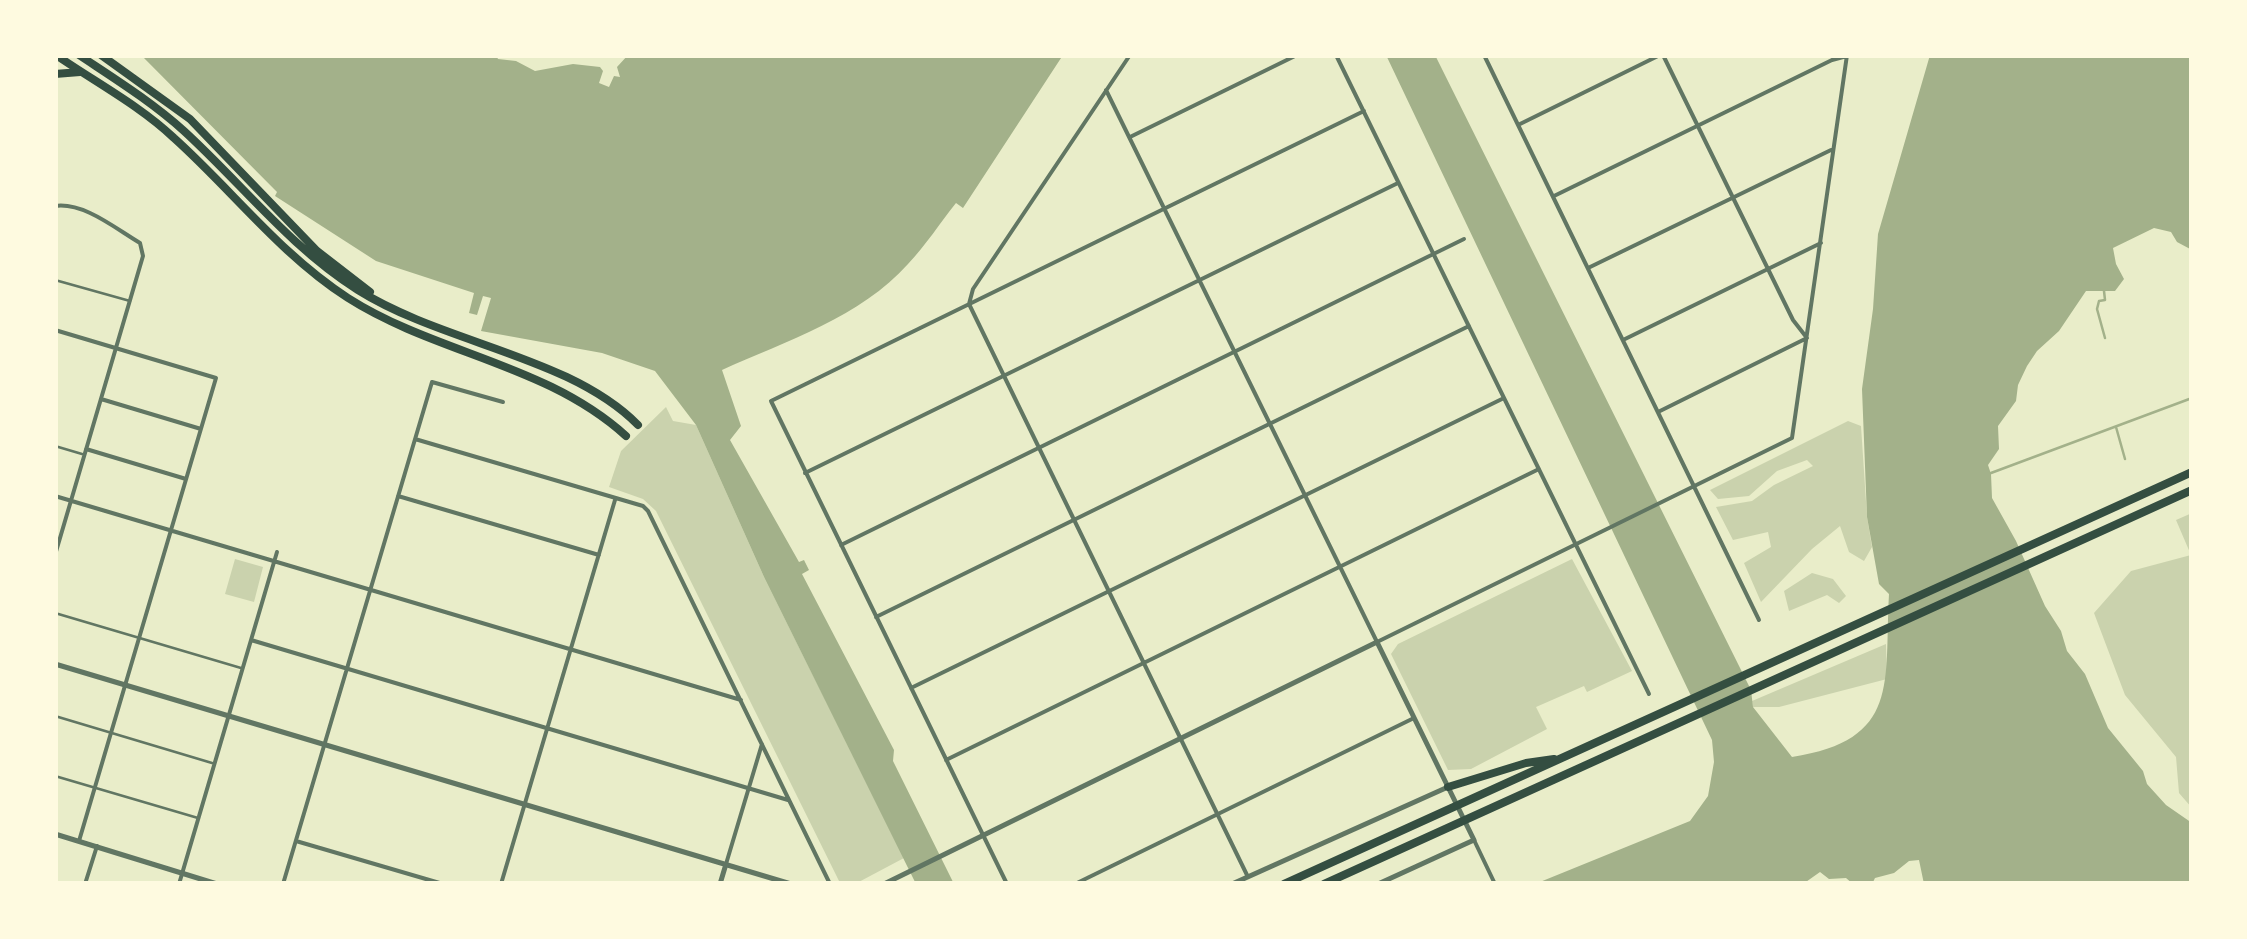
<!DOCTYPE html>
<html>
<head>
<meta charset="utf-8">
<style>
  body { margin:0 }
  #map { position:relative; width:2247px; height:939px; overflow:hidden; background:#e9edc9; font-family:Commissioner,sans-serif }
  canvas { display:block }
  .frame { position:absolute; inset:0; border:58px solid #fefae0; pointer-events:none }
</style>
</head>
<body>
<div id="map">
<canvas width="2247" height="939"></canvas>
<div class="frame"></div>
</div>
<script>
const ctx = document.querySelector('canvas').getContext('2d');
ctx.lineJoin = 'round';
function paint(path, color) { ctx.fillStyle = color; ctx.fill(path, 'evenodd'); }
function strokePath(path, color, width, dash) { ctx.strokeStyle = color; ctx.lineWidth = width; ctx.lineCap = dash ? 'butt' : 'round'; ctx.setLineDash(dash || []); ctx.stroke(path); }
const green = new Path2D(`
  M666 407 673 421 696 425 764 577 904 858 855 884 840 883 656 511 643 499 609 487 621 451Z
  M1848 421 1861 426 1867 517 1872 547 1864 561 1849 552 1840 526 1812 549 1761 602 1744 563 1771 547 1768 532 1733 540 1716 507 1752 501 1774 485 1813 466 1807 460 1777 471 1749 496 1718 499 1710 490Z
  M2192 513V808L2179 793 2176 757 2125 695 2094 613 2131 571 2191 555 2176 520Z
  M235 559 263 567 254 602 225 594Z
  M1572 559 1632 671 1587 692 1584 686 1536 707 1547 729 1471 769 1448 770 1391 654 1398 644Z
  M1812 573 1833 579 1846 596 1839 603 1827 595 1789 611 1784 591Z
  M1886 644 1887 679 1779 707H1753L1752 701Z`);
const water = new Path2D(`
  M141 55H496L498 59 516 61 535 71 573 64 600 67 603 71 599 83 609 87 614 76 620 77 617 67 628 55H1063L963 208 956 203C940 223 926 245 908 264 861 317 786 341 722 370L741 426 730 440 799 562 804 560 809 570 802 574 894 750 893 761 954 884H916L764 577 696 425 655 371 602 353 481 331 491 298 483 296 477 315 469 313 474 293 376 261 275 196 277 192Z
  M1386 55H1435L1751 690 1753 707 1792 757C1901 740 1884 683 1889 594L1879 584 1867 517 1862 389 1873 309 1878 234 1930 55H2192V250L2177 242 2171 232 2154 228 2113 248 2116 264 2124 279 2115 291H2086L2059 331 2037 351 2027 366 2018 385 2016 401 1998 426 1999 449 1988 465 1991 474 1992 498 2016 541 2045 606 2061 631 2067 651 2085 674 2108 728 2143 771 2147 784 2166 805 2192 823V884H1924L1919 860 1909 861 1894 873 1875 878 1872 884H1853L1846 878 1829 879 1820 872 1803 884H1535L1690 821 1708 796 1714 762 1712 740Z`);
const stream = new Path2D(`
  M2104 291 2105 300 2099 301 2097 309 2105 338
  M2116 427 2125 459
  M1991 473 2192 398`);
const service = new Path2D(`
  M55 280 130 301
  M55 446 82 454
  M55 613 241 668
  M55 716 212 763
  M55 776 198 818`);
const minor = new Path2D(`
  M1336 55 1649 694
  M1484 55 1759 620
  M1106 90 1377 642 1792 438 1847 55
  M1518 125 1660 55
  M1130 137 1297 55
  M1554 196 1832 60 1847 56
  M55 206C84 202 116 229 140 243L143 256 55 555
  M1588 268 1831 150
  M969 304 1247 875
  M969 304 973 289 1130 55
  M55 330 216 378 79 841
  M1623 340 1821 243
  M101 399 201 429
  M1658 412 1807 338 1793 320 1663 55
  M415 439 643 506 648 511 830 884
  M86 449 186 479
  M805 473 1398 183
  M55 496 741 700
  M398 496 599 555
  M841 545 1464 239
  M876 617 1469 326
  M251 640 788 800
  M911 688 1504 398
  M946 760 1539 469
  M1474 840 1495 884
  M296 841 443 884
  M726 864 762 744
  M85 884 97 846
  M179 884 277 552
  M283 884 432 382 503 402
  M501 884 615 500
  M1007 884 771 401 1364 111
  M1075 884 1414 718`);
const tertiary = new Path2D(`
  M55 664 791 884
  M55 834 217 884
  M720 884 726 864
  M884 884 1377 642 1474 840 1378 884
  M1232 884 1448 787`);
const trunk = new Path2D(`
  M56 55C95 82 139 105 174 138 233 191 280 254 348 298 436 354 547 364 626 436
  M79 55C115 79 152 102 184 131 243 185 290 247 358 290 444 344 570 356 638 425
  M101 55 190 119 317 251 370 292
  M55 74 80 72
  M1448 787 1526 763 1554 759
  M1284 884 2192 472
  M1324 884 2192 490`);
paint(green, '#cad2ad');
paint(water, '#a3b18a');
strokePath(stream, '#a3b18a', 2.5);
strokePath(service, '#617663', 2.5);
strokePath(minor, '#617663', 4);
strokePath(tertiary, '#617663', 5);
strokePath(trunk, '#344e41', 8);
</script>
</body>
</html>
